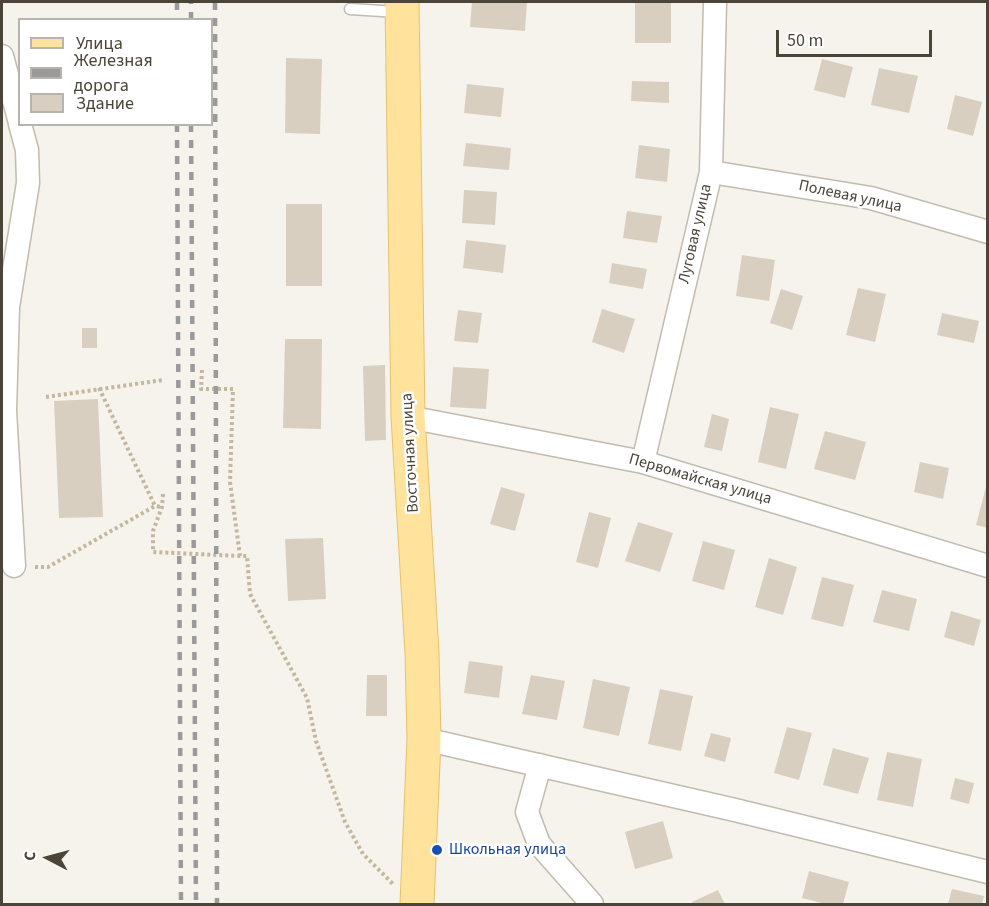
<!DOCTYPE html>
<html>
<head>
<meta charset="utf-8">
<style>
  body { margin:0 }
  #map { position:relative; width:989px; height:906px; overflow:hidden; background:#f6f3ec; font-family:"Source Sans 3",sans-serif }
  canvas { display:block }
  .frame { position:absolute; inset:0; border:3px solid #4b4439; pointer-events:none }
  .legend { position:absolute; left:18px; top:18px; width:195px; height:108px; box-sizing:border-box; background:#fff; border:2px solid #b7b4b0; margin:0; padding:8px 10px; list-style:none; font-size:18px; color:#4b4439 }
  .legend li { display:flex; align-items:center; gap:12px; height:30px }
  .legend b { width:30px; border:2px solid #b7b4b0 }
  .north { position:absolute; left:18px; top:828px; width:60px; height:60px; -webkit-text-stroke:4px #fff; paint-order:stroke; rotate:276deg; font-size:16px; font-weight:700; line-height:24px; text-align:center; color:#4b4439 }
  .north::after { content:''; display:block; margin:auto; width:21px; height:27px; background:#4b4439; clip-path:polygon(50% 0,100% 100%,50% 72%,0 100%) }
  .scale { position:absolute; left:776px; top:30px; width:156px; height:27px; box-sizing:border-box; border:3px solid #4b4439; border-top:0; padding-left:8px; font-size:18px; line-height:21px; white-space:nowrap; color:#4b4439; -webkit-text-stroke:4px #fff; paint-order:stroke }
</style>
</head>
<body>
<div id="map">
<canvas width="989" height="906"></canvas>
<div class="frame"></div>
<ul class="legend">
<li><b style="height:8px;background:#ffe39c"></b>Улица</li>
<li><b style="height:8px;background:#9a9a9a"></b>Железная дорога</li>
<li><b style="height:16px;background:#d8cfc1"></b>Здание</li>
</ul>
<div class="north">С</div>
<div class="scale">50 m</div>
</div>
<script>
const ctx = document.querySelector('canvas').getContext('2d');
ctx.lineJoin = 'round';
function paint(path, color) { ctx.fillStyle = color; ctx.fill(path, 'evenodd'); }
function strokePath(path, color, width, dash) { ctx.strokeStyle = color; ctx.lineWidth = width; ctx.lineCap = dash ? 'butt' : 'round'; ctx.setLineDash(dash || []); ctx.stroke(path); }
function label(font, color, halo, rows, align = 'center') {
  ctx.font = font + ' "Source Sans 3",sans-serif'; ctx.lineWidth = 5; ctx.setLineDash([]); ctx.textBaseline = 'middle'; ctx.strokeStyle = halo; ctx.fillStyle = color; for (const [text, x, y, turn = 0] of rows) {
    ctx.save(); ctx.translate(x, y); ctx.rotate((+turn || 0) * Math.PI / 180); ctx.textAlign = isNaN(turn) ? turn : align; if (halo) ctx.strokeText(text, 0, 0); ctx.fillText(text, 0, 0); ctx.restore();
  }
}
const building = new Path2D(`
  M472 2H527L525 31 470 27Z
  M635 3H671V43H635Z
  M286 58 322 59 320 134 285 133Z
  M822 59 853 67 845 98 814 90Z
  M879 68 918 76 909 113 871 105Z
  M632 81 669 82V103L631 101Z
  M467 84 504 88 501 117 464 113Z
  M955 95 982 102 973 136 947 129Z
  M466 143 511 148 509 170 463 166Z
  M639 145 670 149 667 182 635 178Z
  M464 190 497 192 495 225 462 223Z
  M286 204H322V286H286Z
  M627 211 662 216 657 243 623 238Z
  M466 240 506 245 503 273 463 268Z
  M742 255 775 260 769 301 736 296Z
  M612 263 647 269 643 289 609 283Z
  M858 288 886 294 875 342 846 335Z
  M781 289 803 296 792 330 770 323Z
  M602 309 635 319 624 353 592 342Z
  M458 310 482 313 478 343 454 341Z
  M942 313 979 321 974 343 937 335Z
  M82 328H97V348H82Z
  M285 339H322L321 429 283 428Z
  M385 365 386 440 365 441 363 366Z
  M453 367 489 369 486 409 450 407Z
  M98 399 103 517 59 518 54 401Z
  M770 407 799 414 786 469 758 462Z
  M712 414 729 419 722 451 704 447Z
  M825 431 866 442 855 480 814 469Z
  M920 462 949 468 943 499 914 492Z
  M501 487 525 494 515 531 490 524Z
  M986 487H988V528L976 525Z
  M589 512 611 518 598 568 576 562Z
  M638 522 673 533 660 572 625 561Z
  M323 538 326 599 288 601 285 539Z
  M703 541 735 550 724 590 692 581Z
  M769 558 797 567 783 615 755 607Z
  M822 577 854 585 843 627 811 619Z
  M882 590 917 599 909 631 873 622Z
  M951 611 981 620 974 646 944 637Z
  M469 661 503 666 499 698 464 693Z
  M367 675H387V716H366Z
  M531 675 565 681 557 720 522 714Z
  M593 679 630 687 619 736 583 728Z
  M660 689 693 696 681 751 648 744Z
  M787 727 812 733 799 780 774 773Z
  M711 733 731 738 725 762 704 756Z
  M833 748 869 758 858 794 823 785Z
  M887 752 922 759 913 807 877 800Z
  M955 778 974 783 969 804 950 799Z
  M663 821 673 858 635 869 625 832Z
  M809 871 849 882 843 904H826L802 898Z
  M952 889 984 896 982 904H948Z
  M718 890 725 904H693L692 902Z`);
const path = new Path2D(`
  M202 370 201 389H233L230 482 240 556H247L250 594 307 698 316 741 345 822 363 854 393 884
  M99 388 155 506
  M46 397 163 380
  M163 494 162 507 153 531V552L240 556
  M35 567H48L155 506 162 507`);
const service = new Path2D(`
  M350 9 398 12`);
const minor = new Path2D(`
  M2 56 20 123
  M711 172 871 198 988 232
  M408 417 643 462 988 566
  M643 462 711 172 715 2
  M14 566 5 411 8 307 28 183 27 150 20 124
  M424 739 735 810 988 872
  M540 765 527 812 539 844 592 904`);
const primary = new Path2D(`
  M402 2 408 417 422 653 424 739 417 904`);
const rail = new Path2D(`
  M177 2V20
  M215 2 217 904
  M191 20V2
  M177 124 181 904
  M191 124 196 904`);
const markers = [
  [437,850,6,"#1a4fb4"]
];
const streetNames = [
  ["Полевая улица",850,197,12],
  ["Луговая улица",696,234,-77],
  ["Восточная улица",411,453,-93],
  ["Первомайская улица",700,480,16]
];
const transitNames = [
  ["Школьная улица",449,850]
];
paint(building, '#d8cfc1');
strokePath(service, '#c2bbae', 13);
strokePath(minor, '#c2bbae', 25);
strokePath(primary, '#e6c16a', 35);
strokePath(path, '#c4b79f', 4, [3, 3]);
strokePath(service, '#fff', 10);
strokePath(minor, '#fff', 22);
strokePath(primary, '#ffe39c', 33);
strokePath(rail, '#9a9a9a', 4.5, [8, 8]);
for (const [x, y, r, color] of markers) { const dot = new Path2D(); dot.arc(x, y, r, 0, 2 * Math.PI); ctx.fillStyle = color; ctx.fill(dot); strokePath(dot, '#fff', 2); }
label('16px', '#4b4439', '#fff', streetNames);
label('16px', '#164399', '#fff', transitNames, 'left');
</script>
</body>
</html>
